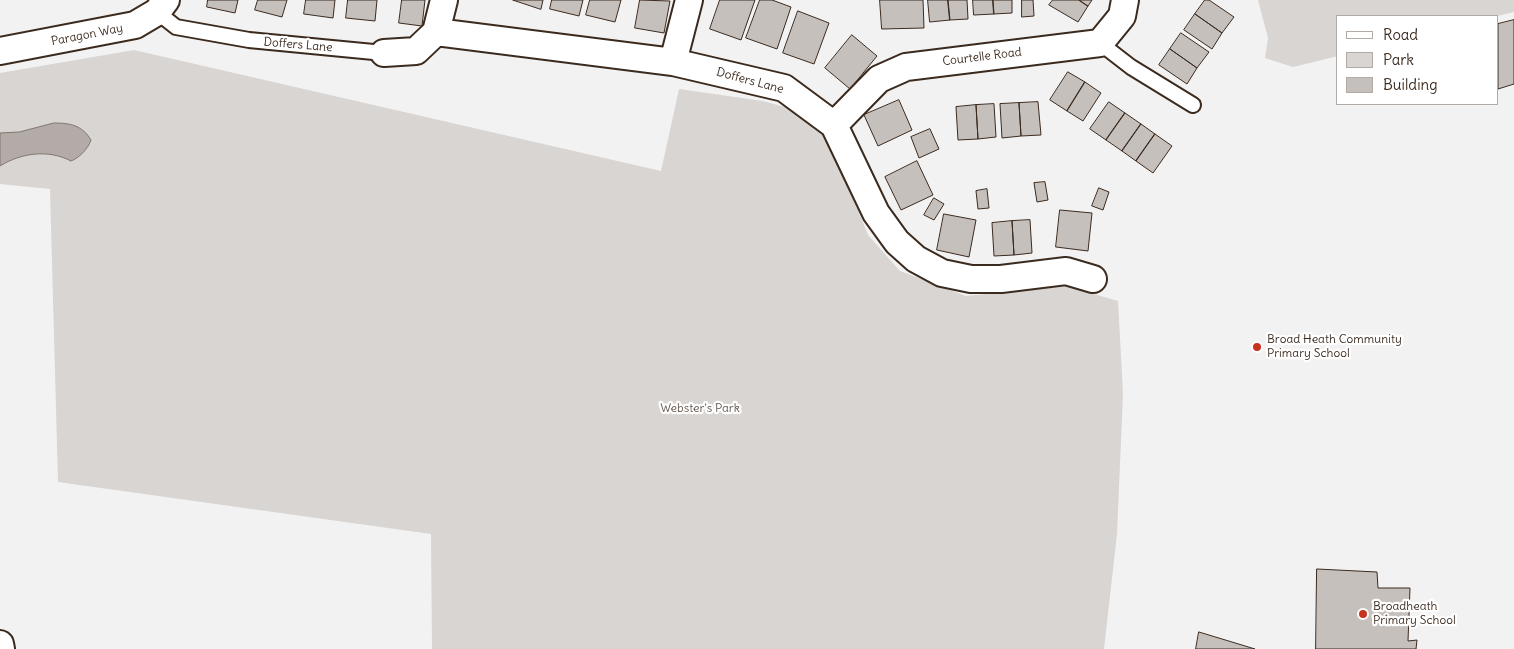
<!DOCTYPE html>
<html>
<head>
<meta charset="utf-8">
<style>
  body { margin:0 }
  #map { position:relative; width:1514px; height:649px; overflow:hidden; background:#f3f2f2; font-family:Delius,sans-serif }
  canvas { display:block }
  .legend { position:absolute; left:1336px; top:15px; width:162px; height:90px; box-sizing:border-box; background:#fff; border:1px solid #b1aaa5; margin:0; padding:6px 9px; list-style:none; font-size:15px; color:#3b2a1e }
  .legend li { display:flex; align-items:center; gap:10px; height:25px }
  .legend b { width:25px; border:1px solid #b1aaa5 }
</style>
</head>
<body>
<div id="map">
<canvas width="1514" height="649"></canvas>
<ul class="legend">
<li><b style="height:6px;background:#fff"></b>Road</li>
<li><b style="height:14px;background:#d8d5d2"></b>Park</li>
<li><b style="height:14px;background:#c6c0bd"></b>Building</li>
</ul>
</div>
<script>
const ctx = document.querySelector('canvas').getContext('2d');
ctx.lineJoin = 'round';
function paint(path, color) { ctx.fillStyle = color; ctx.fill(path, 'evenodd'); }
function strokePath(path, color, width, dash) { ctx.strokeStyle = color; ctx.lineWidth = width; ctx.lineCap = dash ? 'butt' : 'round'; ctx.setLineDash(dash || []); ctx.stroke(path); }
function label(font, color, halo, rows, align = 'center') {
  ctx.font = font + ' Delius,sans-serif'; ctx.lineWidth = 4.5; ctx.setLineDash([]); ctx.textBaseline = 'middle'; ctx.strokeStyle = halo; ctx.fillStyle = color; for (const [text, x, y, turn = 0] of rows) {
    ctx.save(); ctx.translate(x, y); ctx.rotate((+turn || 0) * Math.PI / 180); ctx.textAlign = isNaN(turn) ? turn : align; if (halo) ctx.strokeText(text, 0, 0); ctx.fillText(text, 0, 0); ctx.restore();
  }
}
const green = new Path2D(`
  M1258 0H1514V12L1497 16H1338V56L1293 67 1265 58 1268 38Z
  M134 50 661 171 679 89 763 101 806 113 828 136 868 235 900 271 966 296 1066 286 1118 301 1123 394 1117 534 1104 649H432L431 534 58 482 50 189 0 184V73Z`);
const water = new Path2D(`
  M54 123C70 123 82 125 91 140 88 149 79 158 71 161 48 149 21 153 0 166V133L19 132Z`);
const building = new Path2D(`
  M208 0H238L235 13 207 7Z
  M258 0H287L282 17 255 10Z
  M306 0H335L333 18 304 14Z
  M348 0H377L375 21 346 18Z
  M402 0H425L422 26 399 23Z
  M513 0H543L541 9Z
  M552 0H583L579 16 550 9Z
  M590 0H621L615 22 586 15Z
  M640 0 670 1 664 33 635 28Z
  M720 0H755L741 40 710 29Z
  M760 0H772L791 7 777 49 746 38Z
  M880 0H923L924 28 882 29Z
  M928 0H948L950 20 930 22Z
  M948 0H967L968 19 950 20Z
  M973 0H993L994 14 974 15Z
  M993 0H1012V13L994 14Z
  M1022 0H1033L1034 16 1022 17Z
  M1053 0H1079L1088 6 1078 22 1049 5Z
  M1079 0H1092L1088 6Z
  M1205 0H1209L1234 17 1222 33 1195 14Z
  M798 11 829 23 814 64 783 53Z
  M1195 14 1222 33 1212 49 1184 30Z
  M1514 20V84L1498 89V24Z
  M1181 33 1209 52 1197 68 1170 49Z
  M852 35 877 56 850 89 825 68Z
  M1170 49 1197 68 1187 84 1159 65Z
  M1068 72 1085 82 1067 111 1050 100Z
  M1085 82 1101 93 1083 121 1067 111Z
  M899 100 912 130 878 146 864 115Z
  M1038 102 1041 135 1021 136 1019 103Z
  M1109 102 1125 113 1106 140 1090 129Z
  M1019 103 1021 136 1002 138 1000 104Z
  M994 104 996 137 978 139 976 105Z
  M976 105 978 139 958 140 956 107Z
  M1125 113 1141 124 1122 151 1106 140Z
  M1141 124 1155 134 1136 161 1122 151Z
  M930 129 939 149 919 158 911 137Z
  M1155 134 1172 146 1153 173 1136 161Z
  M917 161 933 195 901 210 885 177Z
  M1045 182 1048 200 1037 202 1034 183Z
  M1099 188 1109 192 1103 210 1092 206Z
  M987 189 989 208 978 209 976 191Z
  M934 198 944 204 934 220 924 215Z
  M1060 210 1092 213 1088 251 1056 247Z
  M944 214 976 220 969 257 937 250Z
  M1030 220 1032 253 1014 255 1012 221Z
  M1012 221 1014 255 994 256 992 223Z
  M1317 569 1377 572 1378 588H1410L1408 641 1417 640 1416 649H1316Z
  M1199 632 1255 649H1196Z`);
const lane = new Path2D(`
  M157 12 176 27 249 40 384 53
  M1100 43 1131 67 1193 105`);
const street = new Path2D(`
  M436 32 673 62 784 88 834 125 876 213 897 242 916 259 942 273 971 279H1001L1066 271 1093 279
  M0 51 135 25 157 12 166 0
  M384 53 416 51 436 32 444 0
  M673 62 689 0
  M834 125 879 79 906 67 1100 43 1122 16 1125 0
  M0 644 1 649`);
const markers = [
  [1257,347,5,"#c8321e"],
  [1363,614,5,"#c8321e"]
];
const streetNames = [
  ["Paragon Way",87,35,-11],
  ["Doffers Lane",298,45,5],
  ["Courtelle Road",982,57,-7],
  ["Doffers Lane",750,81,15]
];
const poiNames = [
  ["Broad Heath Community",1267,340],
  ["Primary School",1267,354],
  ["Broadheath",1373,607],
  ["Primary School",1373,621]
];
const parkNames = [
  ["Webster's Park",700,409]
];
paint(green, '#d8d5d2');
paint(water, '#b2aba7');
strokePath(water, '#827770', 1);
paint(building, '#c6c0bd');
strokePath(building, '#3b2a1e', 1);
strokePath(lane, '#3b2a1e', 18);
strokePath(street, '#3b2a1e', 30);
strokePath(lane, '#fff', 14);
strokePath(street, '#fff', 26);
for (const [x, y, r, color] of markers) { const dot = new Path2D(); dot.arc(x, y, r, 0, 2 * Math.PI); ctx.fillStyle = color; ctx.fill(dot); strokePath(dot, '#fff', 2); }
label('12px', '#3b2a1e', '#fff', streetNames);
label('12px', '#3b2a1e', '#fff', poiNames, 'left');
label('12px', '#62554b', '#fff', parkNames);
</script>
</body>
</html>
